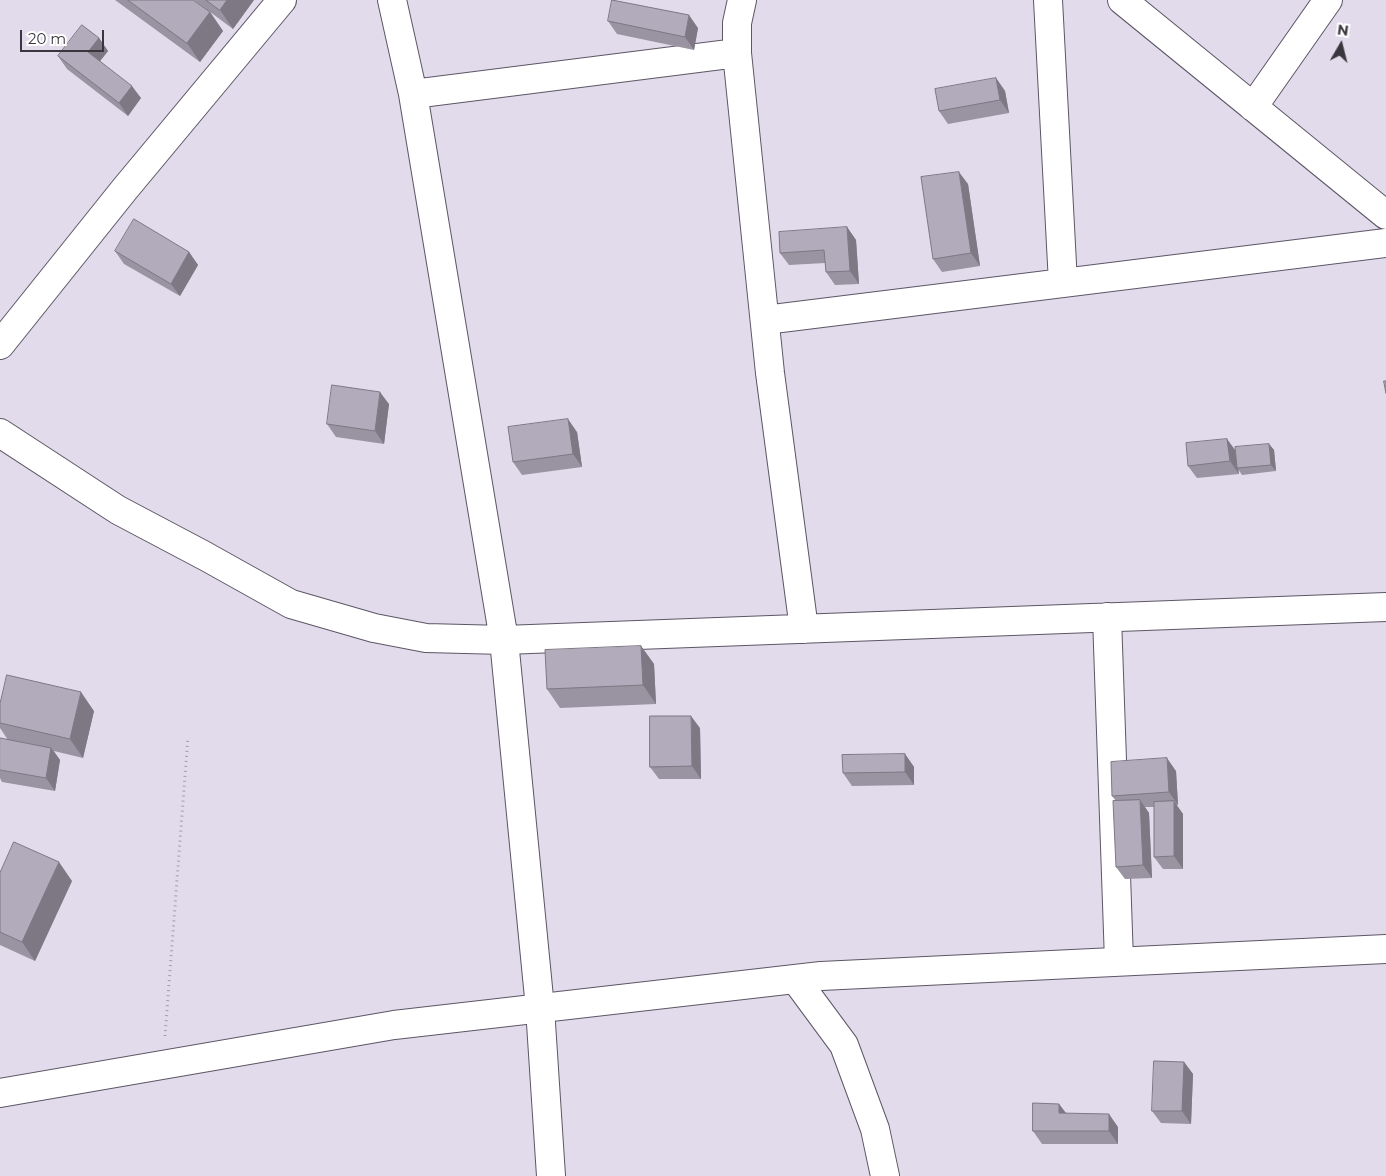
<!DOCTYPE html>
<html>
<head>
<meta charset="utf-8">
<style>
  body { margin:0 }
  #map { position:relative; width:1386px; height:1176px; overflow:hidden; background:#e2dbec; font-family:Montserrat,sans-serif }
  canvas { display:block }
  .north { position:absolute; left:1316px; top:20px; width:50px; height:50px; -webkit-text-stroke:4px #fff; paint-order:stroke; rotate:8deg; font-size:14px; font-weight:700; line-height:20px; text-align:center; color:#39363d }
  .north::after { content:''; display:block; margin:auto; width:18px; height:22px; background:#39363d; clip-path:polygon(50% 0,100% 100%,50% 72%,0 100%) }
  .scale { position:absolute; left:20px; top:30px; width:84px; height:22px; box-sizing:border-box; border:2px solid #39363d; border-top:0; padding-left:6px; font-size:15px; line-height:18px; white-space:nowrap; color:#39363d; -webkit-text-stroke:4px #fff; paint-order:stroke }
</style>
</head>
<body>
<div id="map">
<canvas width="1386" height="1176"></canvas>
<div class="north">N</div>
<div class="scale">20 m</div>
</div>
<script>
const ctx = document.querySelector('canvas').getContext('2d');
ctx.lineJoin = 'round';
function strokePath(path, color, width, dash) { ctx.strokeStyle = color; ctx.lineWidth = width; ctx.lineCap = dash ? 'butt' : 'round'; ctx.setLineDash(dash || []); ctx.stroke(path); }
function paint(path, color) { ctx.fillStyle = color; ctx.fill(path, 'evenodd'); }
const path = new Path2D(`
  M165 1036 188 737`);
const street = new Path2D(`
  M392 0 413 94 504 640 540 1008 551 1176
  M742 0 737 23V53L770 373 804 629
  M1048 0 1063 283
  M1122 0 1386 215
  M413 94 737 53
  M1253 107 1328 0
  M765 320 1386 243
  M0 345 124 190 282 0
  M0 433 118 510 205 556 291 604 374 628 426 638 504 640 1386 607
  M1107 617 1119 961
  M796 980 844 1045 875 1129 885 1176`);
const secondary = new Path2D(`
  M0 1093 394 1025 821 976 1386 949`);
const wall = new Path2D(`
  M115 0H193L210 12 223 31 200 62Z
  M194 0H254L233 29Z
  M608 21 698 28 694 50 617 34Z
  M99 38 108 51 100 61 141 98 128 116 67 69 58 56Z
  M996 78 1005 91 1009 113 948 124 939 111Z
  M968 184 980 266 942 272 933 259Z
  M847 227 856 240 859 284 835 285 826 272 825 263 789 265 780 253Z
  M115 251 189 252 198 265 180 296 124 264Z
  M389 404 384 444 336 437 327 424Z
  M577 432 582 467 522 475 513 462Z
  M1227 439 1236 451 1269 444 1274 450 1276 471 1242 475 1238 469 1239 474 1197 478 1188 466Z
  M641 646 654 664 656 704 560 708 547 689Z
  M0 704 94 711 83 758 54 751 60 760 55 791 2 782 0 778V738L8 740 0 728Z
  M700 728 701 779H659L650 767Z
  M905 754 914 767V785L852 786 843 773Z
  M1176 771 1178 805H1176L1183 814V869H1163L1154 857V807H1145L1149 813 1152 878 1125 879 1116 867V801L1112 796Z
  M0 873 72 881 35 961 0 945Z
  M1184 1062 1193 1074 1191 1124 1161 1123 1152 1111Z
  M1059 1104 1066 1113 1118 1127V1144H1042L1033 1131Z`);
const shadedWall = new Path2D(`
  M227 0H254L233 29 220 10Z
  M210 12 223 31 200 62 187 43Z
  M689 15 698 28 694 50 685 37Z
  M99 38 108 51 97 65 88 52Z
  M996 78 1005 91 1009 113 1000 100Z
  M132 86 141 98 128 116 119 103Z
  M959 172 968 184 980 266 971 253Z
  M847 227 856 240 859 284 850 271Z
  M189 252 198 265 180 296 171 284Z
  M380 392 389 404 384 444 375 431Z
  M568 419 577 432 582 467 573 454Z
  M1227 439 1236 452 1239 474 1230 461Z
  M1269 444 1274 450 1276 471 1271 465Z
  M641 646 654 664 656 704 643 685Z
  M81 692 94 711 83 758 70 739Z
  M691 716 700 728 701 779 692 766Z
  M51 748 60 760 55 791 46 778Z
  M905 754 914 767V785L905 772Z
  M1167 758 1176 771 1178 805 1169 792Z
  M1140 800 1149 813 1152 878 1143 865Z
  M1174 801 1183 814V869L1174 856Z
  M59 862 72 881 35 961 22 942Z
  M1184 1062 1193 1074 1191 1124 1182 1111Z
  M1059 1104 1068 1116 1059 1113Z
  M1109 1114 1118 1127V1144L1109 1131Z`);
const building = new Path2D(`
  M128 0H193L210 12 187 43Z
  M206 0H227L220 10Z
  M612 0 689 15 685 37 608 21Z
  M82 25 99 38 88 52 132 86 119 103 58 56Z
  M996 78 1000 100 939 111 935 89Z
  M959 172 971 253 933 259 921 177Z
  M134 219 189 252 171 284 115 251Z
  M847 227 850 271 826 272 824 250 780 253 779 232Z
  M1384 381H1386V393Z
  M332 385 380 392 375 431 327 424Z
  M568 419 573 454 513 462 508 427Z
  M1227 439 1230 461 1188 466 1186 443Z
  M1269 444 1271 465 1237 468 1235 447Z
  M641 646 643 685 547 689 545 650Z
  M7 675 81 692 70 739 0 723V704Z
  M650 716H691L692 766 650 767Z
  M0 738 51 748 46 778 0 770Z
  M905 754V772L843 773 842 755Z
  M1167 758 1169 792 1112 796 1111 762Z
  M1140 800 1143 865 1116 867 1113 801Z
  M1174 801V856L1154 857V802Z
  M14 842 59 862 22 942 0 932V873Z
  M1154 1061 1184 1062 1182 1111H1152Z
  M1033 1103 1059 1104V1113L1109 1114V1131H1033Z`);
strokePath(street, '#5c5665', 30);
strokePath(secondary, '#5c5665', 30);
strokePath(path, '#a29daa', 3, [1, 4]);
strokePath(street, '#fff', 28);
strokePath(secondary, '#fff', 28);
paint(wall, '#9993a2');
paint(shadedWall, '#7d7884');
paint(building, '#b2abbc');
strokePath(building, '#7d7884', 1);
</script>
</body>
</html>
